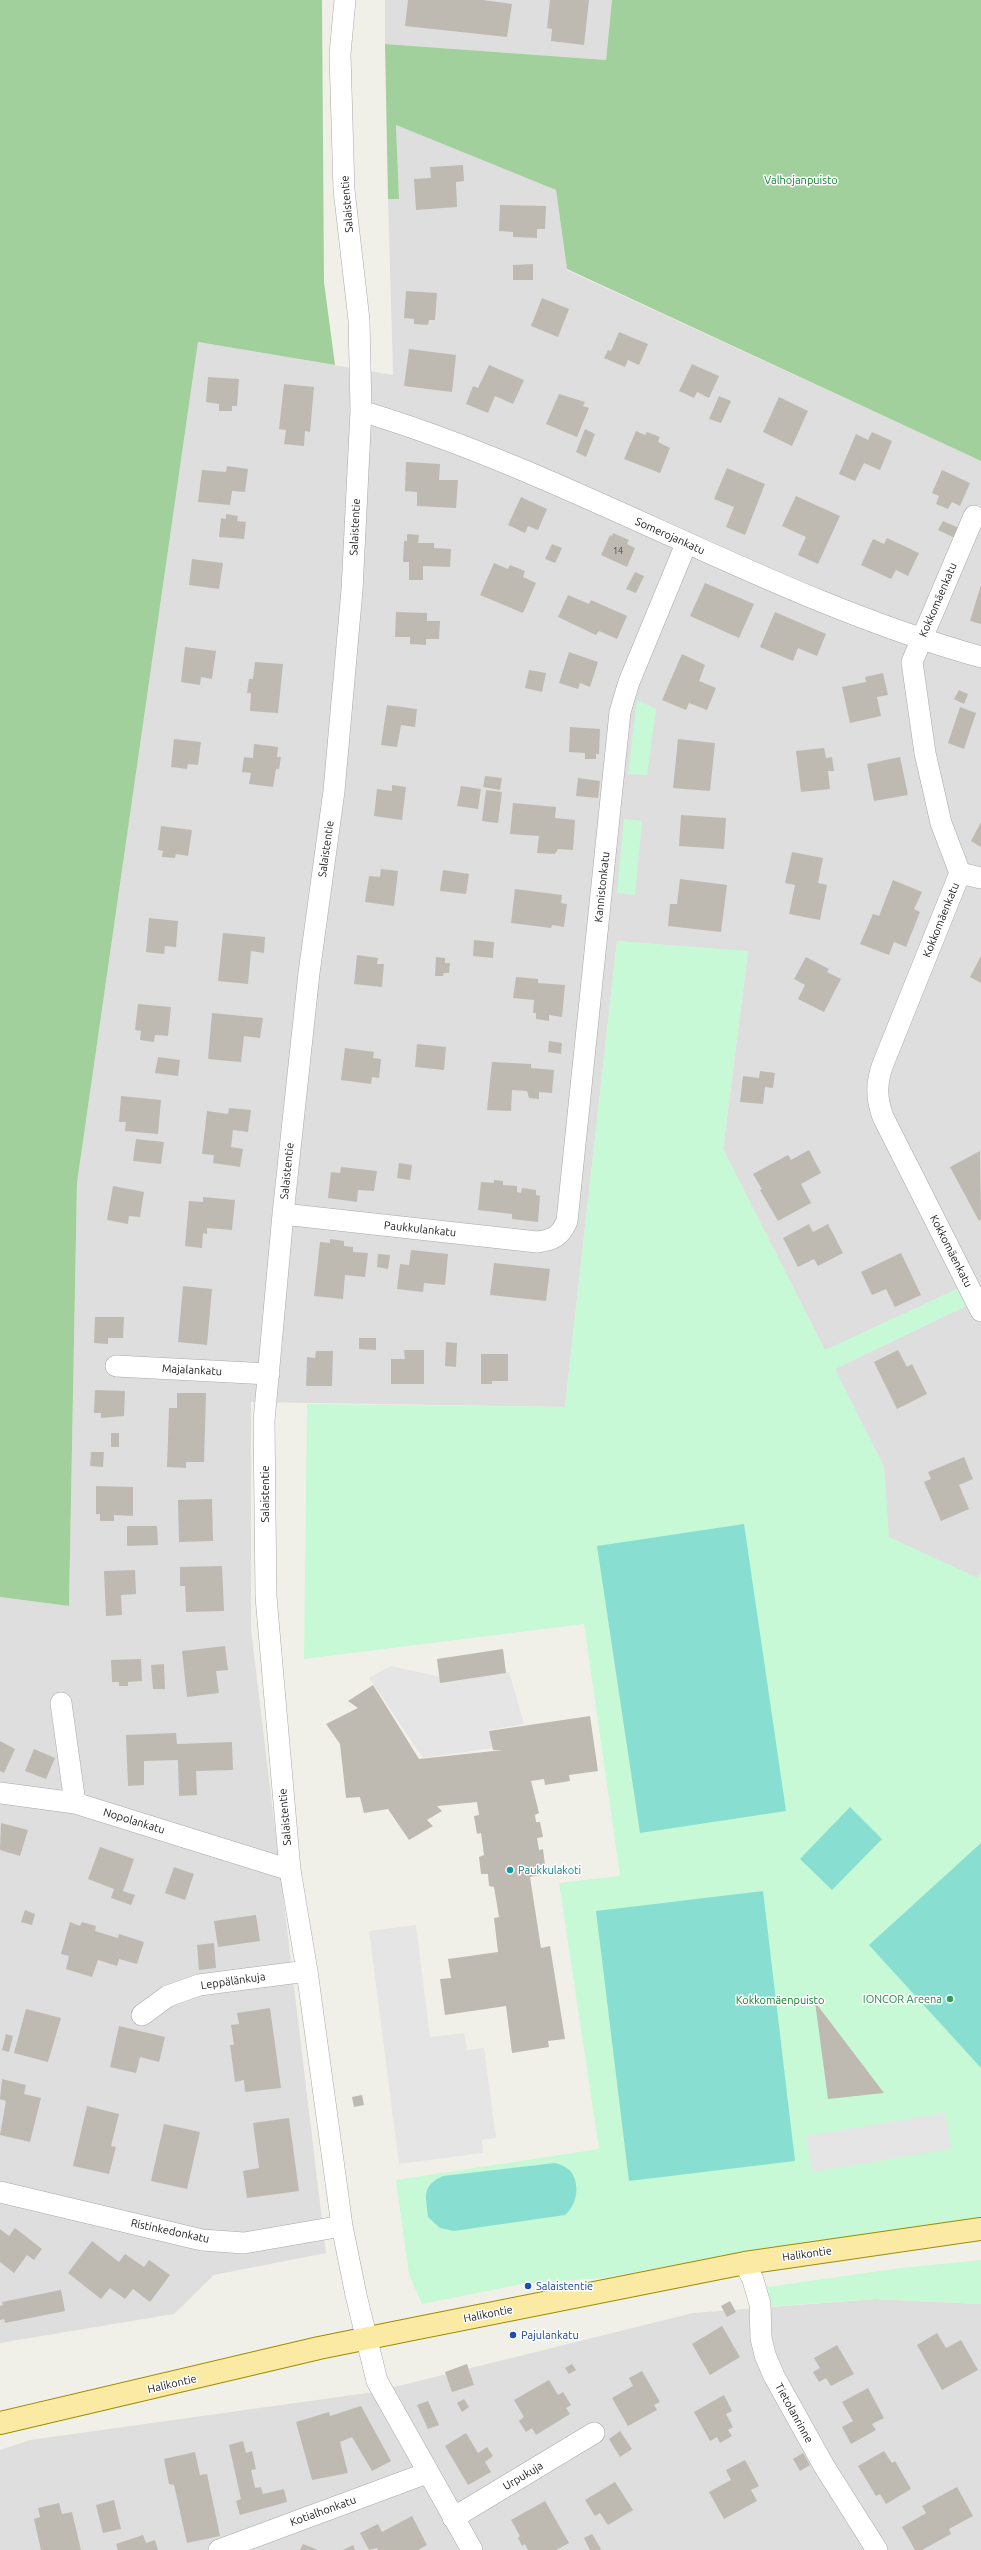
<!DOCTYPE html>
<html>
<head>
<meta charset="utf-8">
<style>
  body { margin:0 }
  canvas { display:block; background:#f1f0e8 }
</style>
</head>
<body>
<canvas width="981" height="2550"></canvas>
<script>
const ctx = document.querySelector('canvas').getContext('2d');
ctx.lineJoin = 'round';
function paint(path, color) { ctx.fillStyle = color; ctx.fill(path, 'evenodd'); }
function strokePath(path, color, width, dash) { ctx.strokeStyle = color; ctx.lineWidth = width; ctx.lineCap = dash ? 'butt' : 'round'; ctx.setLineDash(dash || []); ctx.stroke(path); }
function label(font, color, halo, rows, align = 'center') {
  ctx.font = font + ' Ubuntu,sans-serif'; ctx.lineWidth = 3; ctx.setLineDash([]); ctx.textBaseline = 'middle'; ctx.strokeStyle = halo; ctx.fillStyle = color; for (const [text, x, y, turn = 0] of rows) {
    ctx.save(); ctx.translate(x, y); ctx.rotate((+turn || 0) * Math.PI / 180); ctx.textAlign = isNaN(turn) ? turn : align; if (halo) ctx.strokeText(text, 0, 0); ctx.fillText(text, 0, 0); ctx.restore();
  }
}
const residential = new Path2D(`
  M385 0H612L606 60 385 44Z
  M396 125 556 190 567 270 981 461V1572L978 1579 888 1537 884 1467 834 1369 966 1306 957 1289 825 1351 723 1149 748 952 617 941 565 1407 251 1402V1629L326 2253 214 2275 174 2314 0 2343V1597L69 1606 77 1183 198 342 393 375 388 199H399Z
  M876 2299 981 2304V2550H0V2450L30 2440 374 2392 693 2313Z`);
const forest = new Path2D(`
  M0 0H322L324 282 335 365 198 342 77 1183 69 1606 0 1597Z
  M612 0H981V461L567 269 556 190 396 125 399 199H388L385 44 606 60Z`);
const park = new Path2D(`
  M637 700 656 709 647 775 628 774Z
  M624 819 642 821 635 895 617 893Z
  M617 941 748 951 723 1149 825 1350 957 1289 966 1306 835 1369 884 1467 889 1537 978 1578 981 1572V2218L746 2251 604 2278 522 2284 422 2304 409 2275 396 2180 599 2149 559 1883 620 1876 584 1624 304 1659 307 1404 565 1407Z
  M981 2260V2304L876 2299 765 2307 767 2287 901 2268Z`);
const pitch = new Path2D(`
  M744 1524 786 1811 640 1833 597 1546Z
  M850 1807 882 1839 832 1890 800 1859Z
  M981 1843V2068L869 1945Z
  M763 1891 795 2161 629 2181 596 1911Z
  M555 2163C562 2165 570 2168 573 2175 580 2188 576 2206 565 2215L454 2231 440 2228 428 2217C426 2196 421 2186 443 2176Z`);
const parking = new Path2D(`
  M391 1666 446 1678 509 1672 524 1724 489 1730 493 1748 423 1758 369 1678Z
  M416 1925 430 2037 464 2033 467 2050 484 2048 496 2138 482 2140 483 2153 399 2164 369 1931Z
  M945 2113 951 2149 812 2172 806 2136Z`);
const building = new Path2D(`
  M408 0H483L512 4 507 37 405 26Z
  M550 0H589L584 45 551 41 552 29 547 28Z
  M463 165 464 181 456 182 457 207 416 210 414 179 431 178 430 167Z
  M500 205 546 206 545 229H537V238L513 237V232L499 231Z
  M533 264V280H513V265Z
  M406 291 437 293 435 320H429L428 325 414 324V319L404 318Z
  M542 298 569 309 558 337 531 326Z
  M619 332 648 344 639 365 628 360 625 367 604 358 608 350 611 351Z
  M409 349 456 355 452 392 404 386Z
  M692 364 719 376 709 398 697 392 694 398 679 391Z
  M489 365 524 380 513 404 495 396 488 413 466 404 473 386 478 388Z
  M208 377 239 379 237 406H232V411H219V404L206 402Z
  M284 384 314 387 310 432 305 431 304 446 284 444 286 430 279 429Z
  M559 394 585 402 583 406 589 408 577 437 546 424Z
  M719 396 731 401 721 423 709 419Z
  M779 397 808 411 792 446 763 432Z
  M585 429 595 434 586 457 576 452Z
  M636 431 645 435 647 432 660 437 658 442 670 448 660 473 624 459Z
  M872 432 892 441 880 470 864 463 855 481 839 474 856 434 868 440Z
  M406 462 440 464 439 480H458L456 508 417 506V492L405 491Z
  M227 466 248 469 245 492 232 491 230 505 198 502 202 470 226 472Z
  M727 468 765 484 745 535 726 527 734 507 714 499Z
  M942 470 970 483 960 506 952 502 948 509 936 504 939 496 932 493Z
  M796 496 840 516 818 564 798 555 806 537 782 526Z
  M521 497 547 509 538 530 528 526 525 533 508 525Z
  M226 514 238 516 237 521 246 522 244 539 219 537 221 518 226 519Z
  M943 521 959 528 955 538 938 530Z
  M613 533 629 540 627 544 635 548 627 567 601 555 610 535 612 536Z
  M407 534 419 535 418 543H434V548L451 549 450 567 423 566V580H409V562H403L404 541H407Z
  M887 538 919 553 908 576 896 570 891 579 861 565 873 539 884 544Z
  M552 544 562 548 555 563 545 559Z
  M192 559 223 563 219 589 189 585Z
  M494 563 508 569 510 565 525 571 523 577 536 583 523 613 480 595Z
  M635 572 644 576 636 593 626 589Z
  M705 583 754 604 739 638 690 616Z
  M981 585V624L970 621Z
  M568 595 589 604 591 600 627 616 617 639 599 631 596 635 558 617Z
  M396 612 427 613V621H440L439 639H426V645L410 644V637H395Z
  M775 612 826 634 817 656 798 648 793 661 760 647Z
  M185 647 216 651 212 679 201 677 200 685 181 682Z
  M569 652 598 662 590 687 580 683 578 689 559 683Z
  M682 654 705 665 699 681 716 688 707 710 689 703 686 710 662 700Z
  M255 662 283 664 278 713 250 711 251 693H247L249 679H253Z
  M529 670 546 673 542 692 525 688Z
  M883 673 888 695 877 697 881 716 850 723 842 687 866 682 865 677Z
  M959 690 968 694 964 704 954 699Z
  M387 705 417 709 415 727 401 725 397 747 381 745Z
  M960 707 976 713 964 749 948 743Z
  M570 727 600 729 599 754H596V759H585V753L569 752Z
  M174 739 201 742 198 765 188 764 187 769 171 767Z
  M678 739 715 743 710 791 673 788Z
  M254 744 278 747 277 757H281L279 769H276L273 787 249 784 251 773 242 772 244 757 253 758Z
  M824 748 826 758 832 757 834 771H828L830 789 801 792 796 751Z
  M900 757 908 795 874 801 867 764Z
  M485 776 502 778 500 790 483 787Z
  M578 778 600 781 598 798 576 796Z
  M392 785 406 787 402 820 374 816 377 789 392 791Z
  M461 786 481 789 478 809 457 806Z
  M486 790 502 792 498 823 482 821Z
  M513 803 556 807 555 818 575 820 573 850 558 849 555 854 537 853 539 836 510 834Z
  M681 815 726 818 724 849 679 846Z
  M981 822V847L971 841Z
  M161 826 192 830 188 856 176 854 175 858 162 857 163 851 158 850Z
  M792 852 823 858 818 883 827 885 820 920 789 914 795 885 785 883Z
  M381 869 398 871 394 906 365 902 369 876 380 877Z
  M443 870 469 874 466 894 440 891Z
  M680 879 727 885 721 932 668 926 670 904H677Z
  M893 880 922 892 914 909 920 912 906 947 894 942 889 955 860 944 873 914 879 916Z
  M515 889 562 895 561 903 567 904 564 927 552 925 551 928 511 923Z
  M149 918 178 921 176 947 165 946 164 954 146 952Z
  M223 933 265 937 264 953 251 951 248 984 218 981Z
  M474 940 494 942 493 958 473 956Z
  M357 955 378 958 377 964H384L382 987 354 984Z
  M981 956V983L970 977Z
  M436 957 445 958V963H450L449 973H444L443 976H435Z
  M806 957 829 969 827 972 841 979 824 1012 798 999 805 985 794 979Z
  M516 977 538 979V983L565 985 562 1017 549 1015V1021L536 1019V1013H533L534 1000 513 998Z
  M138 1004 171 1007 168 1036 155 1035 154 1042 140 1040 141 1031 135 1030Z
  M212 1013 263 1018 260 1038 244 1036 241 1062 208 1059Z
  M549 1041 562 1043 561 1054 548 1052Z
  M417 1044 446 1047 444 1070 415 1067Z
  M345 1048 374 1052 373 1058 381 1059 379 1078 372 1077 371 1084 341 1080Z
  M158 1057 180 1060 178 1076 155 1073Z
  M492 1062 531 1064V1068L554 1070 552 1093 539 1092V1099L529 1098 527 1091 512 1090 511 1111 487 1110Z
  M760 1071 775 1073 773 1088 765 1087 763 1104 740 1102 743 1076 759 1078Z
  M121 1096 161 1100 158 1134 125 1131 126 1122H119Z
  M229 1108 251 1110 248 1132 233 1130 231 1147 243 1149 240 1167 213 1163 214 1155 202 1154 207 1111 228 1114Z
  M136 1139 164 1142 161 1164 133 1161Z
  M809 1150 821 1173 801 1184 811 1203 778 1221 760 1190 762 1189 753 1174 788 1155 791 1160Z
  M980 1151 981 1219 979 1221 950 1167Z
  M399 1163 412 1165 410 1180 397 1178Z
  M341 1167 377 1171 374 1191 358 1190 357 1202 328 1198 331 1172 340 1173Z
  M494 1180 503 1181V1185L517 1186V1192L521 1193 522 1188 536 1190V1195L540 1196 538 1222 512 1219V1214L478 1210 481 1182 494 1183Z
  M113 1186 144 1192 140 1217 129 1216 128 1224 107 1220Z
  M203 1197 235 1200 232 1230 207 1228V1234L203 1233 202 1248 185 1246 189 1201 203 1202Z
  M809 1224 813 1232 828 1224 843 1253 818 1266 814 1259 798 1267 783 1238Z
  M330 1239 344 1241V1246L353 1247V1252L368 1253 365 1277 345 1275 343 1299 314 1296 320 1242 330 1243Z
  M411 1250 448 1254 445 1285 424 1283 423 1292 397 1289 400 1264 409 1265Z
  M901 1253 921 1295 895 1307 886 1289 872 1295 861 1272Z
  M378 1254 390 1255 388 1269 377 1267Z
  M494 1263 550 1269 546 1301 490 1295Z
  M183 1286 212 1289 207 1345 178 1342Z
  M95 1317H124L123 1338H108V1344L94 1343Z
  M359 1338H376V1350L359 1349Z
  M446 1342 457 1343 456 1367 445 1366Z
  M404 1350H424V1384H391V1359H405Z
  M898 1350 907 1367 912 1364 927 1394 897 1409 874 1362Z
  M316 1351H333L332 1386H306L307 1357 315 1358Z
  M481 1354H508V1381H492V1384H481Z
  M95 1390 125 1391 124 1416 101 1418V1413H94Z
  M177 1393H206L204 1462H186V1468L167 1467 169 1408H177Z
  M111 1433H119V1447H111Z
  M91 1452H104L103 1467 90 1466Z
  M964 1457 973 1479 959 1485 969 1509 941 1521 924 1482 931 1479 928 1472Z
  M96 1486 133 1487V1516L114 1515V1521H100V1514H96Z
  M212 1499 213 1541 179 1542 178 1500Z
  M127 1526H157L158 1545 127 1546Z
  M222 1566 224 1611 186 1612 185 1586H180V1567Z
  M135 1570 136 1594 121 1595 122 1615 106 1616 104 1571Z
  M225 1646 228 1670 216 1671 219 1693 187 1697 182 1651Z
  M503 1649 506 1673 440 1683 437 1659Z
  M141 1659 142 1681 128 1682V1686H119V1682H112L111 1660Z
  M164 1664 165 1689H153L151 1665Z
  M373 1685 419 1759 503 1750H493L489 1731 590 1716 598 1771 569 1775 570 1781 545 1785 544 1779 531 1781 539 1813 535 1815 536 1822H540L543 1837 537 1838 539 1850 543 1849 545 1865H539L541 1875 530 1877 541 1948 550 1946 565 2039 548 2041 549 2047 512 2053 506 2006 445 2015 440 1979 451 1978 448 1959 498 1952 494 1918 499 1917 494 1887 489 1886 488 1874H481L479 1857 484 1855 481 1833 477 1834 474 1816 479 1815 477 1802 437 1806 442 1811 427 1820 433 1826 409 1840 388 1809 364 1813 360 1797 346 1798 340 1744 326 1724 358 1708 348 1701Z
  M176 1733 177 1744 232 1742 233 1770 196 1771 197 1795 179 1796 178 1760 144 1761V1785L128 1786 126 1735Z
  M0 1741 15 1749 4 1773 0 1771Z
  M34 1749 55 1758 46 1779 25 1771Z
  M1 1823 28 1830 20 1856 0 1850Z
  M100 1847 134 1859 123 1891 135 1895 131 1905 111 1898 114 1889 88 1879Z
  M174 1867 194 1874 185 1900 165 1893Z
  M25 1910 35 1914 32 1925 21 1922Z
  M256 1915 260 1941 218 1947 214 1921Z
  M70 1922 80 1926 82 1922 96 1926 95 1931 118 1938 119 1934 144 1942 137 1964 119 1959 117 1966 98 1960 92 1977 66 1969 69 1956 61 1954Z
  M214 1943 216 1968 199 1970 197 1945Z
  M815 2002 884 2093 828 2099Z
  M270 2008 281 2088 245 2092 244 2080 235 2082 230 2045H234L231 2025 239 2024 237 2013Z
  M26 2009 61 2018 48 2062 14 2053Z
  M119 2026 165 2037 159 2062 140 2057 136 2073 110 2067Z
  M6 2034 13 2036 9 2052 2 2050Z
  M2 2079 26 2085 24 2094 41 2098 30 2142 0 2135 6 2101 0 2099Z
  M362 2095 364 2105 354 2107 352 2097Z
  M87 2106 119 2114 111 2146 116 2147 109 2174 73 2166Z
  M289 2118 299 2191 247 2198 243 2171 259 2168 253 2123Z
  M164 2124 200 2132 187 2189 151 2181Z
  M15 2228 42 2249 34 2260 27 2255 14 2273 0 2262V2229L9 2236Z
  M92 2241 119 2262 125 2254 144 2267 149 2260 170 2275 150 2302 133 2289 125 2299 110 2288 101 2299 68 2273Z
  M61 2290 65 2311 5 2323 4 2319 0 2320V2306L3 2305 2 2302Z
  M730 2301 736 2312 727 2317 721 2306Z
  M722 2326 740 2357 710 2375 692 2344Z
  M937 2333 946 2348 961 2340 978 2370 942 2390 917 2345Z
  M837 2345 854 2374 831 2386 826 2378 819 2382 813 2372 820 2368 814 2358Z
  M467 2364 474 2385 452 2392 445 2372Z
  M572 2364 576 2370 569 2374 565 2368Z
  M642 2371 660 2402 654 2405 657 2410 628 2426 612 2398 633 2386 629 2378Z
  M549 2380 558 2395 563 2392 571 2405 566 2408 570 2414 536 2435 532 2428 526 2432 519 2421 524 2417 514 2400Z
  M868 2388 884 2418 872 2424 876 2430 851 2444 842 2427 853 2421 842 2402Z
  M724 2395 732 2411 726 2414 733 2427 728 2430 732 2436 720 2443 717 2437 710 2441 694 2412Z
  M464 2399 469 2407 462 2412 457 2403Z
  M428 2401 439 2425 428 2429 417 2405Z
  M361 2406 391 2461 372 2471 352 2437 340 2442 348 2473 312 2480 296 2422 329 2412 330 2416Z
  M620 2431 632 2449 620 2457 609 2439Z
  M466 2433 478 2453 487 2447 493 2456 485 2462 491 2472 468 2485 445 2446Z
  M243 2441 246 2453 252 2451 256 2469 251 2470 255 2488 261 2487 263 2494 284 2489 287 2502 240 2515 236 2501 241 2499 229 2445Z
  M884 2451 892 2463 895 2461 911 2489 886 2504 880 2494 876 2496 858 2466Z
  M195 2452 200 2475 207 2474 220 2536 187 2543 174 2485 169 2484 164 2459Z
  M803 2453 810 2465 800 2471 793 2459Z
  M745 2460 759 2486 751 2490 757 2501 724 2519 709 2492 731 2480 726 2470Z
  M615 2482 633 2510 608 2525 600 2513 595 2516 585 2500Z
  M957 2487 973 2516 949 2529 951 2534 922 2550H915L902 2527 926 2513 922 2506Z
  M114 2500 121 2529 103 2533 96 2505Z
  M545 2501 569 2543 556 2550H528L525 2544 522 2546 518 2538 520 2536 511 2520Z
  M59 2503 62 2514 72 2512 81 2550H41L34 2519 40 2517 38 2508Z
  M412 2516 427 2545 418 2550H378L377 2548 369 2550 360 2533 378 2524 382 2532Z
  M592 2534 601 2549 600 2550H590L584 2538Z
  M143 2535 146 2543 155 2540 158 2550H118L116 2544Z
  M303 2544 318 2550H300Z
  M353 2545 355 2550H343Z`);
const minor = new Path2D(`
  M345 0 340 54 344 190 359 320 361 411 352 590 334 791 309 973 283 1214 264 1421 266 1597 290 1870 307 1971 342 2226 356 2295 377 2381 472 2550
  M361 411C575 475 766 597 981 657
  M974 516 912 662 925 753 941 823 960 873 883 1064C876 1083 876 1098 883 1117L981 1311
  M960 873 981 878
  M283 1214 537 1242C553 1240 560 1237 567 1221L620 712 629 682 686 544
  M116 1366 269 1374
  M61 1703 75 1803 290 1870
  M0 1793 75 1803
  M142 2015 168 1996 199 1985 307 1971
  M0 2192 202 2240 244 2243 342 2226
  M745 2263 753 2280 760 2304 761 2338 765 2355 774 2376 824 2466 877 2550
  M453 2518 594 2433
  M219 2550 427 2473`);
const major = new Path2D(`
  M0 2423 319 2348 413 2329 745 2263 981 2229`);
const markers = [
  [510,1870,4,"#0f9aa8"],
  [950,1999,4,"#2e9e5b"],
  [528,2286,4,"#1a4fb4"],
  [513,2335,4,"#1a4fb4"]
];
const numberNames = [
  ["14",618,551]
];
const parkNames = [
  ["Valhojanpuisto",801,180],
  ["Kokkomäenpuisto",780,2000]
];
const streetNames = [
  ["Salaistentie",347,204,-95],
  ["Salaistentie",355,527,-87],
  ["Somerojankatu",670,536,24],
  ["Kokkomäenkatu",938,600,-67],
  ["Salaistentie",326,849,-82],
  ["Kannistonkatu",602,887,-84],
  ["Kokkomäenkatu",941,920,-68],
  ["Salaistentie",287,1171,-84],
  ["Paukkulankatu",420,1229,6],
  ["Kokkomäenkatu",951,1251,63],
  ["Majalankatu",192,1370,3],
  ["Salaistentie",265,1494,-90],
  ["Salaistentie",285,1817,-95],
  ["Nopolankatu",134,1821,17],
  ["Leppälänkuja",233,1981,-8],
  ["Ristinkedonkatu",170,2231,12],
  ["Halikontie",807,2254,-8],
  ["Halikontie",488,2314,-11],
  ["Halikontie",172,2384,-13],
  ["Tietolanrinne",794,2413,61],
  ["Urpukuja",523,2476,-31],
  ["Kotialhonkatu",323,2511,-20]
];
const cultureNames = [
  ["Paukkulakoti",518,1870]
];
const leisureNames = [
  ["IONCOR Areena",942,1999]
];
const transitNames = [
  ["Salaistentie",536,2286],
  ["Pajulankatu",521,2335]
];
paint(residential, '#dfdede');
paint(forest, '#a1d09d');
paint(park, '#c7f9d7');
paint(pitch, '#88dfd1');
paint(parking, '#e5e5e5');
paint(building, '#bebab1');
strokePath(minor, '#a8a8a8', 22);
strokePath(major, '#9d8d01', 24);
strokePath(minor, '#fff', 21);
strokePath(major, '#fbeaa3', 22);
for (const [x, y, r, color] of markers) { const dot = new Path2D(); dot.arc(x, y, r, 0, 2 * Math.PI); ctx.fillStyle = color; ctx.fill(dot); strokePath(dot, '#fff', 1.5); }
label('9px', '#484745', null, numberNames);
label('11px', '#0d8232', '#fff', parkNames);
label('11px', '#212121', '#fff', streetNames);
label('11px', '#0d838f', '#fff', cultureNames, 'left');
label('11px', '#27864d', '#fff', leisureNames, 'right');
label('11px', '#164399', '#fff', transitNames, 'left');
</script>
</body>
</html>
